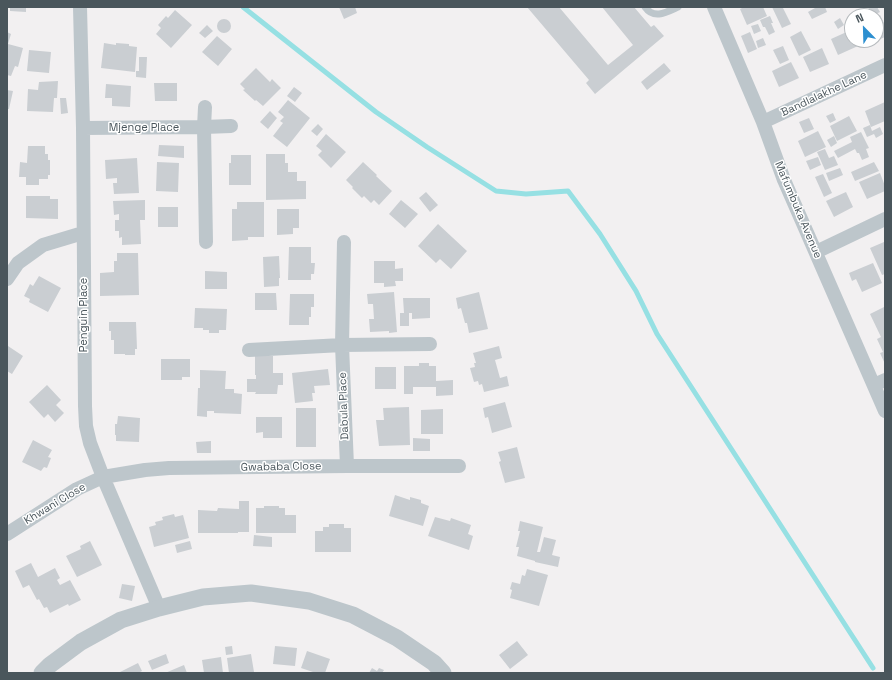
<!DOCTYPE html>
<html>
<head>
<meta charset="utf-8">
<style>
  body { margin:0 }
  #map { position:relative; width:892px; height:680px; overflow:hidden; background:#f2f0f1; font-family:"Space Grotesk",sans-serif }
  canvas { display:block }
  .frame { position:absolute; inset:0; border:8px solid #4a565c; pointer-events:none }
  .north { position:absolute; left:844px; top:8px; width:40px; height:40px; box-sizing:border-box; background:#fff; border:1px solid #b7bbbe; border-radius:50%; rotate:337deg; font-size:11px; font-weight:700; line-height:16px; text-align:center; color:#4a565c }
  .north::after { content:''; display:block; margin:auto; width:14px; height:18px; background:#2d8fd0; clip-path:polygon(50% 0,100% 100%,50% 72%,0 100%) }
</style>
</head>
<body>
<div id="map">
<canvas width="892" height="680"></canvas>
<div class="frame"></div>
<div class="north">N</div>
</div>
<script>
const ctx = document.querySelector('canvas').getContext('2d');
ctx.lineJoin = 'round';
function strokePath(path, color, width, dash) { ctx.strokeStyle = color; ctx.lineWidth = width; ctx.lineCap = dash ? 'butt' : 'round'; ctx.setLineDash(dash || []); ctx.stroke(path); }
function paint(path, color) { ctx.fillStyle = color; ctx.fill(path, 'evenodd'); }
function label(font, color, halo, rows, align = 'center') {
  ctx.font = font + ' "Space Grotesk",sans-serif'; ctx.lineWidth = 3; ctx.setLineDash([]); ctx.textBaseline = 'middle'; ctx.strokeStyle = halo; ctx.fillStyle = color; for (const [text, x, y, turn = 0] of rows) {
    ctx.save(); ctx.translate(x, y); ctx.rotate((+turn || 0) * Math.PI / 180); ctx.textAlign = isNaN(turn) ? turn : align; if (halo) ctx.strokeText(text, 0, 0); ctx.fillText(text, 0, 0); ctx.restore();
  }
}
const stream = new Path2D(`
  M243 7 376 112 427 147 496 191 526 194 568 191 600 234 636 291 657 334 873 668`);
const building = new Path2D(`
  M10 7H26V12L10 11Z
  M339 7H355L357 13 344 19Z
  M527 7H559L608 65 633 45 602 7H634L651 27 654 25 664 36 595 94 586 83 589 80Z
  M744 7H763L767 16 747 25 740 9Z
  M772 7H786L783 8 791 24 782 28Z
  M815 7H825L827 12 812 19 808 12 815 8Z
  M868 7H877L880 12 872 16Z
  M175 10 192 25 171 48 156 34 161 28 158 25 166 16 168 18Z
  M880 15 885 25V37L864 46 862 40H876V17Z
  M770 16 773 23H771L775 32 769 35 765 27H763L760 20Z
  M840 18 844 25 838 29 834 22Z
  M217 26a7 7 0 1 1 14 0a7 7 0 1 1-14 0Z
  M758 24 761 31 754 34 751 26Z
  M207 25 213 31 205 38 199 33Z
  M851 30 852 33V40H855L858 46 838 55 831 39Z
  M801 31 811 50 799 56 790 37Z
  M7 32 11 34 8 44 23 48 18 67 15 66 11 76 7 75Z
  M750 32 757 49 748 53 741 36Z
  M217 36 232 49 218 66 202 52Z
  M763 38 766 45 758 48 756 41Z
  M104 43 116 45V43L129 44V46L137 47 135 72 101 68Z
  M783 46 789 60 780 64 773 50Z
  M822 48 829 64 810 72 803 57Z
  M29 50 51 52 49 73 27 71Z
  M139 57H147L146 78 136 77V71H139Z
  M791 62 799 78 779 87 772 71Z
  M664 63 671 71 647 90 641 82Z
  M256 68 270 82 272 79 281 88 263 106 256 100 255 101 243 90 245 89 240 84Z
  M58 81 57 98H54L53 112 27 111 28 89 38 90 39 82Z
  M154 83H177V101H155Z
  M106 84 131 86 130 107 112 106V98H105Z
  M294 87 302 93 295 102 287 96Z
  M7 90 13 91 9 109H7Z
  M60 98H66L68 113 61 114Z
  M288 100 310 118 287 147 273 136 283 123 280 121 284 117 278 112Z
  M885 102V121L871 127 865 111Z
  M270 111 277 118 268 129 260 122Z
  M833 113 836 120 830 123 826 116Z
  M849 116 857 131 837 141 830 126Z
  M809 118 814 129 804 133 799 122Z
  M318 124 323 129 317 136 311 131Z
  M870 125 872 131 880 127 883 134 876 138 874 134 867 137 863 128Z
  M818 131 826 147 805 157 798 141Z
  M861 132 869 148 866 149 869 157 862 160 859 153H857L855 149 838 158 834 151 852 142 850 137Z
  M326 134 346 152 331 168 318 155 322 151 316 146Z
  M834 136 837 143 831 147 827 140Z
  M159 145 184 146V158L158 156Z
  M28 146H45V154H48V160H50V175H48V179H39V185H26V177H19L20 162 27 163Z
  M825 149 829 158 834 156 838 165 825 170 817 152Z
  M266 154H285V163H288V172H297V181H306V199L266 200Z
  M231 155H251V185H229V163H231Z
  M818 157 821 165 810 170 806 161Z
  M137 158 139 193 114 194 113 183H117V178L106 179 105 160Z
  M157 162 179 163 178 192 156 191Z
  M363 162 377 175 376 176 392 191 379 205 374 200 371 203 364 196 362 198 352 188 353 187 346 180Z
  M874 162 879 171 855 181 851 172Z
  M840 168 843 175 829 181 826 173Z
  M880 173 885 186V191L867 199 859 182Z
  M823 174 832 193 824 197 815 177Z
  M426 192 438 205 430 212 419 198Z
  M846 192 853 207 834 217 826 201Z
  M26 196H50V199H58V219L26 218Z
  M145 200V220H140L141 244 122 245V237L119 238V231H115V220H119V214L114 215 113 201Z
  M401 200 418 214 405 228 389 214Z
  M237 202H264V237H248V240L232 241V209H237Z
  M158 207H178V227H158Z
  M277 209H299V228H293V234L277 235Z
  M438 224 467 251 451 269 440 259 436 263 418 246Z
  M884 242 885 244V274L882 275 870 248Z
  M289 247H311V263H315L314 274H311V280H288Z
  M117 253H138L139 295 100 296V273L114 272V261H117Z
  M279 256 280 278H279V286L264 287 263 257Z
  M374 261H395V269L403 268V281H395L396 286 384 287V283H374Z
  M873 263 882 283 862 292 856 279 852 281 849 273Z
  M205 271 227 272V289H205Z
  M39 276 61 288 48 312 29 302 30 299 24 296 30 284 33 286Z
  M394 292 397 332 389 333V331L370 332 369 319H374L373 304H368L367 294Z
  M479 292 488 329 469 333 467 323H465L461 308 458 309 456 298Z
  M255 293H276L277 310H255Z
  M290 294H314V307H311V317H309V325H289Z
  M403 298H430V318L412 319V313H409V326H400V313H404Z
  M884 307 885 308V364L880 353 883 352 877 339 881 337 870 314Z
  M195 308 227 309 226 330H219V333H209V330H203V328H194Z
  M109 322H136L137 349H135V355H125V354H114V340H111V331H109Z
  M8 346 23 356 12 374 7 371V349Z
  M499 346 502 358 495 360 500 378 507 376 509 386 484 392 482 384 479 385 478 381 474 382 470 368 475 367 474 363H476L473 353Z
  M255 356H273V373H283V385H278L277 394H255L256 392H247V379H256V375H255Z
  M161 359H190V377H182V380H161Z
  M419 363H429V366H436V381L453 380V395L436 396V387H413V394H404V366H419Z
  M375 367H396V389H375Z
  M328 369 330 385 314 386 315 393H312L313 401 295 403 292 373Z
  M200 370 226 371 225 389H234V393L242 394 241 414 214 413V411H207V417L197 416 198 388H200Z
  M47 385 61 400 56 405 64 413 55 422 48 414 44 418 29 402Z
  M505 402 512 427 492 433 488 417 485 418 483 408Z
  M409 407 410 445 379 446 376 420H384L383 408Z
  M296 408H316V447H296Z
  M443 409V434H421V410Z
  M118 416 140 418 139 442 116 441V435H115V424H117Z
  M256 417H282V438H263V432L256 433Z
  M413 438 430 439V451H413Z
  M33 440 52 450 48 457 51 458 47 468 44 467 41 471 22 462Z
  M211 441V453H197L196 442Z
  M517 447 525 478 505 483 499 462 501 461 498 452Z
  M395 495 410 500V497L421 500V503L429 506 423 526 389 516Z
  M239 501H249V532H238V533H198V510L217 511 218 508 239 509Z
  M264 506H279V508H285V515H296V533H256V508H264Z
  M174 514 175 517 183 515 189 538 154 547 149 527 156 525 155 522 163 520 162 517Z
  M435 517 450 521 451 518 471 525 468 534 473 536 469 550 428 536Z
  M520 521 543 527 537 552H540L544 537 556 540 552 555 560 557 558 567 535 562V561L517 556 519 547H516L520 531H518Z
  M329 524H344V528H351V552H315V531H323V527H329Z
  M254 535 272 537V547L253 546Z
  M90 541 102 565 77 577 66 556 81 549 80 546Z
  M190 541 192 549 177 553 175 545Z
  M31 563 38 577 55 568 60 578 57 580 60 585 70 580 81 600 69 606 68 604 50 613 47 607 44 608 39 599 37 600 29 585 23 588 15 571Z
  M527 569 548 575 539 606 510 598 512 590 510 589 512 582 520 584 522 575 525 576Z
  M122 584 135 586 132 601 119 598Z
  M517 641 528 655 510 669 499 655Z
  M232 646 233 654 226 655 225 647Z
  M275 646 297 648 295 666 273 664Z
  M307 651 330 659 325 673H316L301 668Z
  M166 654 169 663 152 670 148 661Z
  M251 654 254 672 229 673 227 658Z
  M221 657 223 673H204L202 660Z
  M138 663 142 671 138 673H118Z
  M184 665 187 673H165Z
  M372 668 377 671 379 668 384 670 382 673H369Z`);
const service = new Path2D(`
  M645 7C654 20 667 12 678 7`);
const minor = new Path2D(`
  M80 7 83 128 85 406 86 426 90 443 103 477 159 608
  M714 7 763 122 784 180 885 411
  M205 107 204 127 206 242
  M763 122 885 65
  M83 128 204 127 231 126
  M344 242 342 345 347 466
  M816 252 885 219
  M7 279 18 263 43 245 83 233
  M249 350 342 345 430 344
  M874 385 885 380
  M7 534 77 489 103 477 145 470 169 468 347 466H459`);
const tertiary = new Path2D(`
  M42 673 50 665 81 642 121 620 159 608 203 597 251 593 309 601 353 615 397 638 434 663 443 673`);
const streetNames = [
  ["Bandlalakhe Lane",824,94,-25],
  ["Mjenge Place",144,128],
  ["Mafumbuka Avenue",798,210,67],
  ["Penguin Place",84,315,-90],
  ["Dabula Place",344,406,-92],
  ["Gwababa Close",281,467,-1],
  ["Khwani Close",55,504,-31]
];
strokePath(stream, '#96e0e3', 5);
paint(building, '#caced2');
strokePath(service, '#bdc6cb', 7);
strokePath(minor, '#bdc6cb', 14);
strokePath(tertiary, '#bdc6cb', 17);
label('11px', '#4a565c', '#fff', streetNames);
</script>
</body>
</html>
